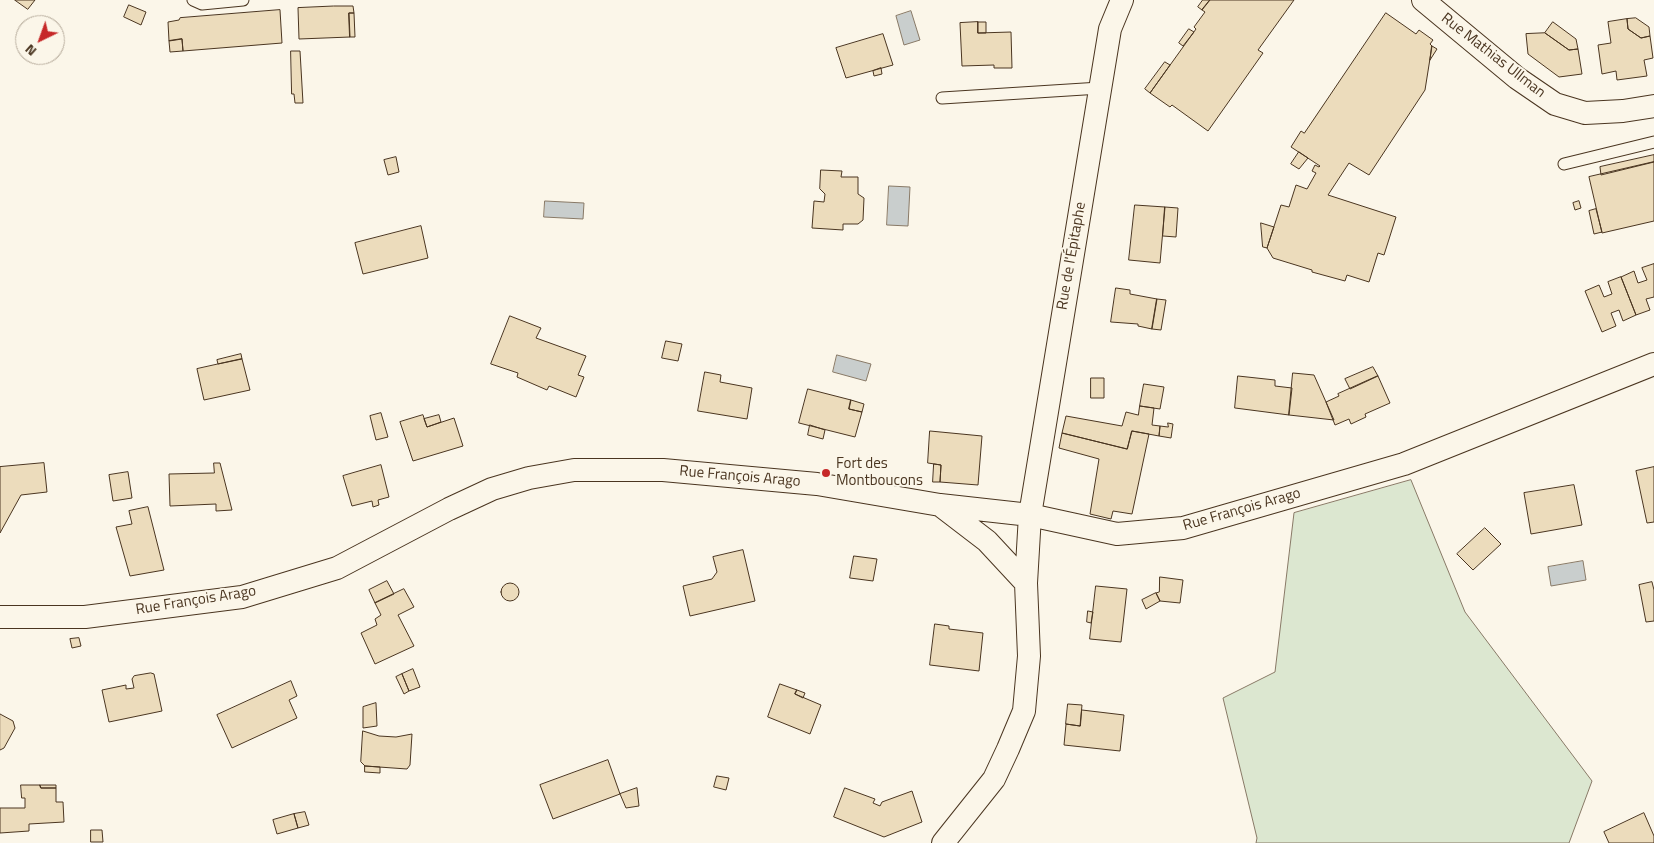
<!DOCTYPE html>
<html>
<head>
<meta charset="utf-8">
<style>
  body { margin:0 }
  #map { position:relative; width:1654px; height:843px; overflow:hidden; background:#fbf6e9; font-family:"Titillium Web",sans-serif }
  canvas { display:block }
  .north { position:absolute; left:15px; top:15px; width:50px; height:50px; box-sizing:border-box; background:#fbf6e9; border:1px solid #b4a999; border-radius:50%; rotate:222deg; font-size:14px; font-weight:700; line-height:20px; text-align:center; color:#4a3520 }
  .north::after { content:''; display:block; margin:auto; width:18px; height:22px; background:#c62828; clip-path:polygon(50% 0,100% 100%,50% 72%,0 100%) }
</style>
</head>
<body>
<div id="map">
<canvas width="1654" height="843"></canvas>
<div class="north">N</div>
</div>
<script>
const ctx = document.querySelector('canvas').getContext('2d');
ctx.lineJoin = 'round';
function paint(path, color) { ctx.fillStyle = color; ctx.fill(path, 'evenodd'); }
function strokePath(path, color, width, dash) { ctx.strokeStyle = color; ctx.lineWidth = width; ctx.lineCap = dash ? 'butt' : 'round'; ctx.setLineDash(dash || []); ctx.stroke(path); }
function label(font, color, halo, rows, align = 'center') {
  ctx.font = font + ' "Titillium Web",sans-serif'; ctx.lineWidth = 4; ctx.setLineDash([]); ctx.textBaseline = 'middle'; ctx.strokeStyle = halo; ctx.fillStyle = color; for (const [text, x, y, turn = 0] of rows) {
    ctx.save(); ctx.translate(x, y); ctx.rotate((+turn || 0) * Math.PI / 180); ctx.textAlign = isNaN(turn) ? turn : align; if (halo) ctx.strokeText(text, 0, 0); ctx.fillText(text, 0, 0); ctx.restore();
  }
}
const green = new Path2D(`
  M1411 480 1465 612 1592 781 1569 843H1256L1257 838 1223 698 1275 672 1294 513Z`);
const water = new Path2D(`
  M911 11 920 40 904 45 896 16Z
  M889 186 910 187 908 226 887 225Z
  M545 201 584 203 583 219 544 217Z
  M837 355 871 364 866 381 833 372Z
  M1583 561 1586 580 1551 586 1548 567Z`);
const building = new Path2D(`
  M15 0H35L28 9Z
  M1203 0H1210L1202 10 1198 7Z
  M1210 0H1294L1258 50 1263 53 1208 131 1172 105 1170 107 1150 93 1196 29 1194 27 1205 12 1202 10Z
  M129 5 146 12 141 25 124 17Z
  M334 6H353L354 13H349L350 37 299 39 298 8Z
  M280 10 282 43 183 51 182 39 169 41 168 22 179 20 180 18Z
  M349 13H354L355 37H350Z
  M1386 13 1416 34 1419 30 1433 40 1430 44 1432 46 1425 90 1369 175 1349 163 1328 195 1396 217 1384 255 1378 253 1369 282 1347 275 1345 281 1312 272V270L1273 258 1267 248 1281 205 1289 207 1296 185 1307 189 1316 173 1312 171 1315 165 1319 167 1320 166 1291 147 1301 131 1304 133Z
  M1636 18 1649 27 1650 36 1641 38 1628 29 1627 19Z
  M1627 19 1628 29 1641 38 1650 36 1653 58 1644 60 1647 76 1617 80 1616 71 1602 74 1598 45 1611 43 1608 22Z
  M978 22H986V33H978Z
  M978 22V33L1011 32 1012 68H994V65L962 66 960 23Z
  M1553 22 1576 39 1578 49 1569 50 1545 33Z
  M1189 29 1194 32 1183 46 1179 43Z
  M1545 33 1569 50 1578 49 1582 74 1559 77 1528 54 1526 34Z
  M883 34 893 65 846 78 836 48Z
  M182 39 183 51 170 52 169 41Z
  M1432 46 1437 49 1430 60Z
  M291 51H300L303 103H295L294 94H292Z
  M1165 62 1170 65 1150 93 1145 89Z
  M881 68 882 74 874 76 873 71Z
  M1299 152 1308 158 1299 169 1291 164Z
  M1654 155V162L1601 175 1600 167Z
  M396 157 399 172 388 175 384 160Z
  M1654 162V221L1602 233 1589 177Z
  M821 170 842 171 841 177H858V194L864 198 863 220 858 224H843V230L812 228 814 201 824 202 825 194 820 189Z
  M1579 201 1581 208 1575 210 1573 203Z
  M1135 205 1165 207 1160 263 1129 260Z
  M1165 207 1178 208 1176 237 1163 236Z
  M1596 209 1602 232 1594 234 1589 211Z
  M1261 223 1274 227 1267 248 1263 247Z
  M421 226 428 258 363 274 355 243Z
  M1654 264V297L1646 299 1650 310 1636 315 1621 277 1634 271 1638 283 1647 280 1642 268Z
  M1621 277 1636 315 1623 321 1619 310 1611 313 1616 326 1602 332 1585 291 1599 285 1604 297 1612 294 1608 282Z
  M1116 288 1130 290V294L1157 299 1152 329 1138 326V324L1111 322Z
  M1157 299 1166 300 1161 330 1152 329Z
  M510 316 541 328 536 338 586 356 578 375 584 377 576 397 549 386 547 390 517 377 518 373 491 364Z
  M666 341 682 344 678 361 662 358Z
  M241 354 242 359 218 364 217 360Z
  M242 359 250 390 204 400 197 369Z
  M1373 367 1378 376 1350 389 1345 379Z
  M705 372 721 375 720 382 752 388 747 419 698 411Z
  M1293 373 1314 375 1334 420 1289 415Z
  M1238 376 1275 380V386L1292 388 1289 415 1235 408Z
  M1378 376 1390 403 1365 414 1366 417 1351 424 1349 419 1335 425 1326 402 1339 396 1338 394Z
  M1091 378H1104V398H1091Z
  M1144 384 1164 387 1160 409 1140 406Z
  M808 389 851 400 849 409 862 412 855 437 799 423Z
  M851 400 864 404 862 412 849 409Z
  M1140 406 1154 408 1152 425 1160 426 1159 436 1132 431 1127 449 1062 433 1066 416 1122 426 1126 412 1138 415Z
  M381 413 388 437 376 440 370 416Z
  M423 415 427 427 454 418 463 446 413 461 400 422Z
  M439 415 441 422 427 427 424 419Z
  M1168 423 1173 424 1171 438 1159 436 1160 426 1168 427Z
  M810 425 825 430 823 439 808 435Z
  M930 431 982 436 978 485 940 482 941 465 928 463Z
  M1132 431 1149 434 1132 514 1113 511 1111 519 1090 514 1099 459 1059 448 1062 433 1127 449Z
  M44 463 47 492 21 495 0 533V467Z
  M214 463H220L232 510 216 511V504L170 506 169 474 214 473Z
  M934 464 941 465 940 482H933Z
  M381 465 389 497 378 500 379 505 373 507 372 501 352 506 343 476Z
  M1654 467V522L1647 523 1636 471Z
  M128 472 132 498 113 501 109 475Z
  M1574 485 1582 525 1531 534 1524 493Z
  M148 507 164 570 130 576 116 527 132 524 129 511Z
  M1485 528 1501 544 1473 570 1457 554Z
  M743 550 755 601 690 616 683 586 712 579 717 572 713 557Z
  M854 556 877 559 873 581 850 578Z
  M1160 577 1183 580 1180 603 1160 601 1156 593 1159 592Z
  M387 581 394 594 375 603 369 590Z
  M1652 582 1654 590V621L1646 622 1639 585Z
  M501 592a9 9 0 1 1 18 0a9 9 0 1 1-18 0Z
  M1096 586 1127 589 1121 642 1090 639Z
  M404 589 414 607 398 615 414 646 375 664 361 633 377 625 375 619 381 615 375 603Z
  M1156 593 1160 601 1146 609 1142 600Z
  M1088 611 1093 612 1091 623 1087 622Z
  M935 624 949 626V629L983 633 979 671 930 665Z
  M79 638 81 646 72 648 70 639Z
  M413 669 420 687 409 691 402 674Z
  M151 673 154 674 162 711 109 722 102 690 126 685V689L134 688 132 679 134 676Z
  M402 674 409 691 404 694 396 677Z
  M291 681 297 696 289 700 297 718 232 748 217 715Z
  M780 684 797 690 795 694 821 705 810 734 768 717Z
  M797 690 805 693 803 698 795 694Z
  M376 703 377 726 363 728V707Z
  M1068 704 1082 705 1080 726 1066 724Z
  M1082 710 1124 715 1120 751 1064 745 1066 724 1080 726Z
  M0 714 13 721 15 728 4 748 0 750Z
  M363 731 379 736 396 737 412 734 410 765 407 769 365 766 361 762Z
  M608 760 620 794 553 819 540 785Z
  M365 766 380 767V773L365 772Z
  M717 776 729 778 726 790 714 787Z
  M21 785H40L41 788H56V802H63L64 822 29 824V831L0 833V808H25V798H22Z
  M40 785H56V788H41Z
  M637 788 639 806 626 808 620 794Z
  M845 788 875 799 873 803 880 806 882 802 912 791 922 822 884 837 834 817Z
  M305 812 309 825 298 828 294 814Z
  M1644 813 1654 836V843H1609L1604 832Z
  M294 814 298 828 277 834 273 820Z
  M91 830H102L103 842H91Z`);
const service = new Path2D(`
  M193 0 202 4 243 0
  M942 98 1100 88
  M1564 164 1654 142`);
const minor = new Path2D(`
  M1423 0 1517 78 1555 104 1585 113 1623 111 1654 106
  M940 505 987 541 1026 583
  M0 617H85L242 597 337 568 449 509 492 489 529 478 574 470H663L817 484 940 505 1030 515 1117 534 1183 528 1404 464 1654 364
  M943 843 994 779 1008 749 1024 711 1029 656 1026 583 1030 515 1110 29 1122 0`);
const markers = [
  [826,473,5,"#c62828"]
];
const streetNames = [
  ["Rue Mathias Ullman",1493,56,38],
  ["Rue de l'Épitaphe",1072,256,-80],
  ["Rue François Arago",740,477,5],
  ["Rue François Arago",1242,510,-16],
  ["Rue François Arago",196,601,-9]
];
const poiNames = [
  ["Fort des",836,464],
  ["Montboucons",836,481]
];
paint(green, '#dce7d0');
strokePath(green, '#887966', 1);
paint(water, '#c9cecd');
strokePath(water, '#887966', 1);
paint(building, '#ecdcbc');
strokePath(building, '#4a3520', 1);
strokePath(service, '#4a3520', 13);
strokePath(minor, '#4a3520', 24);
strokePath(service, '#fbf6e9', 11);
strokePath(minor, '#fbf6e9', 22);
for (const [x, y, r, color] of markers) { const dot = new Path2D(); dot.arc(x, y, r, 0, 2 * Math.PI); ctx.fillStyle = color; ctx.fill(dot); strokePath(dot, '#fbf6e9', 2); }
label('15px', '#4a3520', '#fbf6e9', streetNames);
label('15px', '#4a3520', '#fbf6e9', poiNames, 'left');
</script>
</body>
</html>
